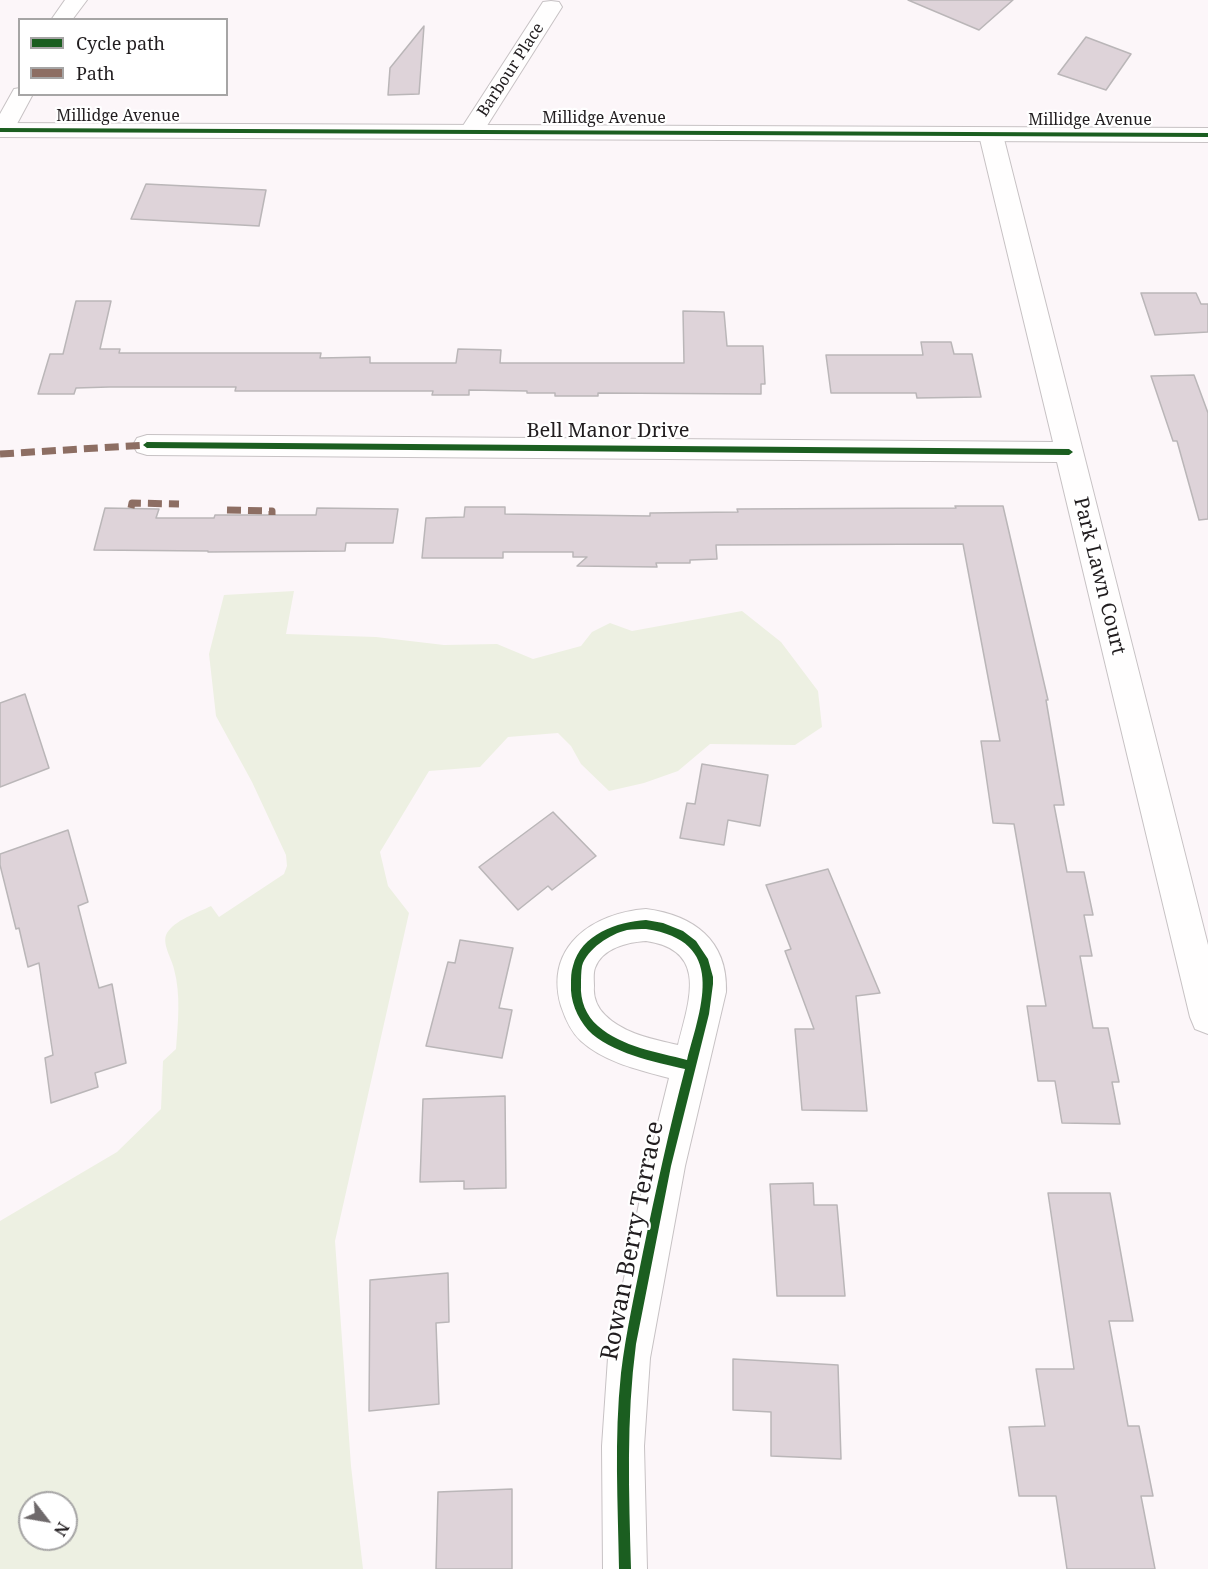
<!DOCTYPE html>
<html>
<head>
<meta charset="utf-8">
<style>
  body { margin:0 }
  #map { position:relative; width:1208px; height:1569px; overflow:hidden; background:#fcf6f9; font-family:"Noto Serif",serif }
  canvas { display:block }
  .legend { position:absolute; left:18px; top:18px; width:210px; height:78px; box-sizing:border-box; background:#fff; border:2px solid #a6a5a5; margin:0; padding:8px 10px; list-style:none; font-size:18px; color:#211d1f }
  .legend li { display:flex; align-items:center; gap:12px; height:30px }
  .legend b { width:30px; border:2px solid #a6a5a5 }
  .north { position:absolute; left:18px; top:1491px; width:60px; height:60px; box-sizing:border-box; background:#fff; border:2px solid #a6a5a5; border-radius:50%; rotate:121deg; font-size:16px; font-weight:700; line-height:24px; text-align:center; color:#211d1f }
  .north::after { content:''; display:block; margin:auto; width:21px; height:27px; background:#6e696b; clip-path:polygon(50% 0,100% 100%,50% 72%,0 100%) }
</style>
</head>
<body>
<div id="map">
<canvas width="1208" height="1569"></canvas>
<ul class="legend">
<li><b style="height:8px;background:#1b5e20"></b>Cycle path</li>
<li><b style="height:8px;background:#8d6e63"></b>Path</li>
</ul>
<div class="north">N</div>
</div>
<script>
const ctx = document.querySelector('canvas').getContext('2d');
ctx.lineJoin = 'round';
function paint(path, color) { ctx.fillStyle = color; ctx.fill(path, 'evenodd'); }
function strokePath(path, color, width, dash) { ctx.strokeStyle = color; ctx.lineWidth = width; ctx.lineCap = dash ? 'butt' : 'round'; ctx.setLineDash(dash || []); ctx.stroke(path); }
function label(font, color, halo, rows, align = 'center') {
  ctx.font = font + ' "Noto Serif",serif'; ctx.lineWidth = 4.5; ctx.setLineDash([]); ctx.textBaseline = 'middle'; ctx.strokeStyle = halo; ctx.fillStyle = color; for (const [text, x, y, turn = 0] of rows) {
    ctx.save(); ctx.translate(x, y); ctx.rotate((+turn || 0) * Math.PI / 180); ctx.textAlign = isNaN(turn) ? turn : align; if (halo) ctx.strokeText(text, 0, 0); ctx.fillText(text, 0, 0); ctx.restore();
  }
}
const green = new Path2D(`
  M294 591 286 634 376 637 444 645 497 644 533 659 581 646 592 632 610 623 632 631 742 611 781 642 818 691 822 727 795 745 710 744 678 771 644 783 609 791 581 764 571 746 558 733 508 737 480 767 429 771 380 852 388 886 409 913 335 1241 351 1466 363 1569H0V1221L117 1152 161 1109 163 1061 176 1049C178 1022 181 995 174 969 172 959 161 943 167 933 175 920 197 913 211 906L219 917 284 874 287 866 286 855 252 782 216 716 209 654 224 595ZM30 1503H66V1539H30Z`);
const building = new Path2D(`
  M908 0H1013L979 30Z
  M424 26 419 94 388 95 390 68Z
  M1086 37 1131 54 1106 90 1058 74Z
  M146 184 266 190 259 226 131 219Z
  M1141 293H1196L1201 304H1208V332L1155 335Z
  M76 301H111L100 349H120L119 353H321L320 358 370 357V363H456L458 349 501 350 500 363H684L683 311 724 312 727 346H763L765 384H761V394L598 393V396H555V393H527V391L469 390V395H432L433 391H235L236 387H109L76 388 74 394H38L50 354H63Z
  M921 342H951L954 354H972L981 397 917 398 916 393H831L826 355H923Z
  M1194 375 1208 413V519L1199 520 1177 441H1173L1151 376Z
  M955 506H1003L1048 700H1046L1064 805H1054L1067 872H1084L1093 915H1084L1092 956H1080L1093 1028H1108L1119 1082H1112L1120 1124 1062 1123 1055 1081H1038L1027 1006H1046L1014 824 993 823 981 741H1000L963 544 716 545 717 559 690 560V563H656L657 567 577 566 587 557H573V552H503V558H422L426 518 464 517 465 507H505V514L650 516V513L738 512 737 509 956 508Z
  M105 508 159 509 156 518H214L215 515H316L317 508 398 509 393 543H346L345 551 208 552V551L94 550Z
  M25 694 49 768 0 787V703Z
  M702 764 768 775 760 826 728 820 724 845 680 838 687 803 695 804Z
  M553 812 596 856 552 890 548 886 518 910 479 867Z
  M68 830 88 902 78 906 99 988 112 984 126 1063 95 1073 98 1087 51 1103 45 1058 53 1055 39 963 28 967 19 928 16 929 0 865V854Z
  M828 869 880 993 856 996 867 1111 802 1110 795 1029H814L785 951 791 949 766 885Z
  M460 940 513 948 499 1008 512 1010 502 1058 426 1046 448 962 455 963Z
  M505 1096 506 1188 464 1189V1181L420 1182 423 1099Z
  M813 1183 814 1205H837L845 1296H777L770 1184Z
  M1048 1193H1110L1133 1321H1109L1128 1426H1139L1153 1496H1141L1155 1569H1067L1056 1496H1019L1009 1427 1045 1426 1036 1369H1074Z
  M448 1273 449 1322 436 1323 439 1404 369 1411 370 1280Z
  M733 1359 838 1365 841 1459 771 1456V1412L733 1410Z
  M512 1489V1569H436L438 1492Z`);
const minor = new Path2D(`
  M65 0H87L72 20H51Z
  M551 1 559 2 562 7 483 132 479 137 471 139 463 137 459 132 543 2Z
  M20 88V94H33L11 135 0 136V114L14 89Z
  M991 128 999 130 1003 135 1208 945V1034L1195 1029 1190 1017 1057 462 147 455 137 452 133 445 137 438 147 435 1053 442 979 135 983 130Z
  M646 909C693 915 728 940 726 992L685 1166 650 1358 644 1446 647 1569H603L602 1446 608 1358 644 1179 669 1078C639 1070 604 1062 581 1041 571 1032 565 1018 561 1006 544 946 593 913 646 909ZM646 941C709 950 689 1001 678 1045 653 1039 624 1034 605 1015 597 1007 593 997 594 986 594 981 593 973 595 968 602 948 628 942 646 941Z`);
const tertiary = new Path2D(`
  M0 123 1208 128V142L0 137Z`);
const quiet = new Path2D(`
  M0 454 147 445
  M131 508 132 503 179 504
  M227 510 272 511V515`);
const cycleway = new Path2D(`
  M0 128 1208 133V137L0 132Z
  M147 442 1069 449 1073 452 1069 455 147 448 143 445Z
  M646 920 663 923 683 931 696 941 708 959 713 977V984L709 1014 671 1166 636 1344C626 1419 629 1494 631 1569H619C618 1504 614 1438 621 1373 626 1332 635 1292 643 1252 656 1190 669 1130 685 1069 655 1062 610 1053 588 1030 577 1017 570 1001 571 984 571 978 571 972 573 966 581 934 617 922 646 920ZM646 929C727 941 702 1004 687 1060 657 1052 622 1047 598 1026 586 1016 580 1000 581 985 581 979 581 972 582 966 587 949 610 934 627 930 633 929 640 929 646 929Z`);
const farStreetnames = [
  ["Barbour Place",511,70,-57],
  ["Millidge Avenue",118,116],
  ["Millidge Avenue",604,118],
  ["Millidge Avenue",1090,120]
];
const streetNames = [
  ["Bell Manor Drive",608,431],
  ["Park Lawn Court",1099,576,76]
];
const nearStreetnames = [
  ["Rowan Berry Terrace",633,1241,-79]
];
paint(green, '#edf0e2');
paint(building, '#ded3d9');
strokePath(building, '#bab6b8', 1.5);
strokePath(minor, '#c7c2c4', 2);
strokePath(tertiary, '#c7c2c4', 2);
paint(minor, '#fffefe');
paint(tertiary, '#fffefe');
strokePath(quiet, '#8d6e63', 7, [14, 7]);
paint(cycleway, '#1b5e20');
label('16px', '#211d1f', '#fff', farStreetnames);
label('20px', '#211d1f', '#fff', streetNames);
label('24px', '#211d1f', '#fff', nearStreetnames);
</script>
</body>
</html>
